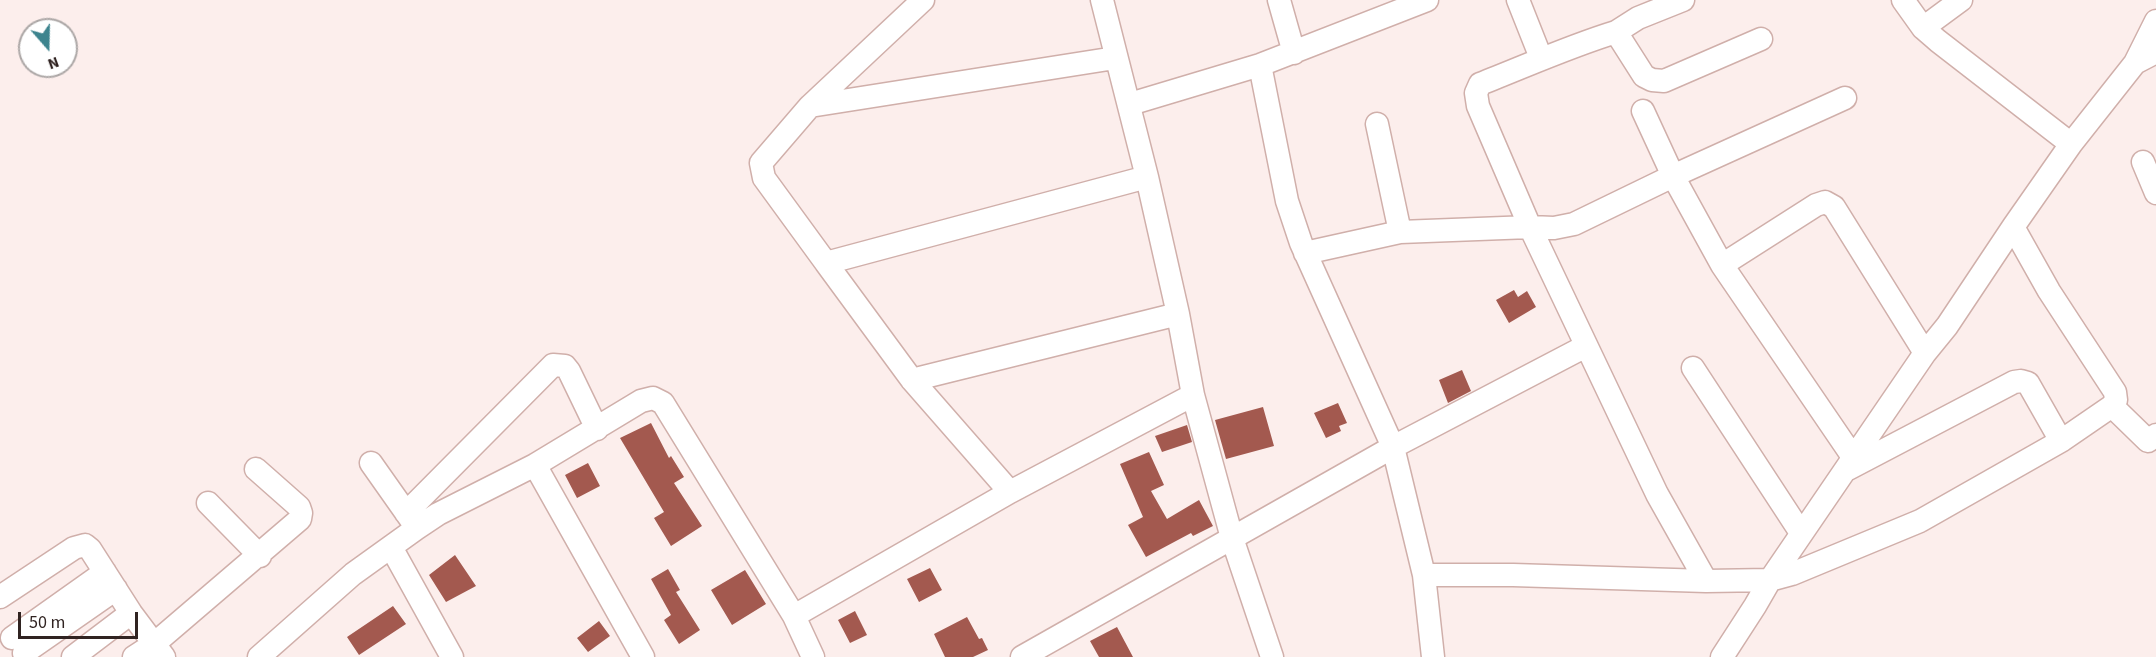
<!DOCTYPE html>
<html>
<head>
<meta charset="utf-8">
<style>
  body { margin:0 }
  #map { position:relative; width:2156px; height:657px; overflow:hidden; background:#fceeec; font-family:"Source Sans 3",sans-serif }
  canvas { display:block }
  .north { position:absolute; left:18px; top:18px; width:60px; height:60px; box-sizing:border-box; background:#fff; border:2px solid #aca7a6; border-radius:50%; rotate:160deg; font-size:16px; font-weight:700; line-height:24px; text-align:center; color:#302321 }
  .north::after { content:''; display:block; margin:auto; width:21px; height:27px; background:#3d848e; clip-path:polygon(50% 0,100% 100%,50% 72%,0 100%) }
  .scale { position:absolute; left:18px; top:612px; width:120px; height:27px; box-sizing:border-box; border:3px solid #302321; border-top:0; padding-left:8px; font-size:18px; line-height:21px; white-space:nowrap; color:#302321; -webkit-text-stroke:4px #fff; paint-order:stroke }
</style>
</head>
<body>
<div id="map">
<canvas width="2156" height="657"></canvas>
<div class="north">N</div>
<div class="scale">50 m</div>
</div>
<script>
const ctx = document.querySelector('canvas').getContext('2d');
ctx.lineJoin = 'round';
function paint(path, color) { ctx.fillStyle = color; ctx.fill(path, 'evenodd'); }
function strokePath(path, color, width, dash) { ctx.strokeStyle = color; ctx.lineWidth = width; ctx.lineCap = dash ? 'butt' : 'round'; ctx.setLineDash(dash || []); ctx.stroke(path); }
const building = new Path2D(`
  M1514 290 1518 297 1527 291 1536 307 1509 323 1496 300Z
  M1462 370 1471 391 1448 403 1439 380Z
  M1338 403 1347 423 1339 426 1341 431 1326 438 1314 413Z
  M1263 407 1274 446 1226 459 1215 420Z
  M651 423 669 458 671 456 684 477 674 483 702 526 671 546 654 518 664 512 620 438Z
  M1187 425 1192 442 1162 452 1155 436Z
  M1149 452 1164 485 1151 491 1167 519 1199 500 1213 526 1193 536 1191 533 1146 557 1128 525 1143 517 1120 464Z
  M588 463 600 486 577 498 565 475Z
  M455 555 476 586 446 602 429 575Z
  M930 568 942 590 919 602 907 579Z
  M668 569 680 590 676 592 700 630 679 644 664 620 671 615 651 579Z
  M745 570 766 604 732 625 711 590Z
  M393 606 406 624 359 655 347 637Z
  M855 611 867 635 850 643 838 620Z
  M967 617 979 639 982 638 988 650 973 657H945L934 634Z
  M599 621 610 636 588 652 577 638Z
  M1117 627 1133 657H1099L1090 641Z`);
const minor = new Path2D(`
  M1102 0 1147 177 1178 314 1193 395 1232 538 1272 657
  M1279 0 1294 53
  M1518 0 1541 58
  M1903 0 1923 28 1938 41 2071 144
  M1923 28 1961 0
  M1616 32 1638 18 1683 0
  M2135 63 2156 21
  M1260 65 1287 201 1301 243 1393 447 1586 346
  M1130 104 1260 65 1427 0
  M810 106 1115 58
  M1643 111 1673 176 1722 265
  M2143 162 2156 193
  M1400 232 1530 227 1554 228 1574 224 1673 176 1845 98
  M1305 253 1400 232 1377 124
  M826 263 764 178 761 163 810 106 923 0
  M1693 368 1801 533
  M912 380 1178 314
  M2112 406 2148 441 2156 435
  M1853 457 1722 265 1816 205 1825 202 1834 207 1925 353
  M371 463 414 524
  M535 465 643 657
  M1848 469 2014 382 2021 381 2028 383 2061 441
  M1010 492 1193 395
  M208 503 260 556
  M406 513 553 365 565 366 569 371 597 429
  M391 547 452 657
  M1424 575H1513L1706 581 1770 580 1792 574 1920 521 2061 441 2112 406 2116 400 2115 392 2049 291 2013 227 2071 144 2135 63 2156 52
  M1706 581 1657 494 1530 227 1478 106 1476 93 1480 84C1526 66 1570 46 1616 32L1644 76 1652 80 1664 81 1761 39
  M0 597 74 548 85 545 90 549 131 613 164 657
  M794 616 1010 492 912 380 826 263 1147 177
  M12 638 105 572
  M24 653 116 589
  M73 657 131 613
  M134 657 154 644 300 519 301 513 299 507 256 469
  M259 657 353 574 417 528 438 514 535 465 641 401 653 398 663 403 794 616 813 657
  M1022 657 1393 447 1424 575 1433 657
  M1722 657 1755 606 1770 580 1925 353 1947 326 2013 227`);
paint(building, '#a3594f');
strokePath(minor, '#d0afaa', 25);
strokePath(minor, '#fff', 22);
</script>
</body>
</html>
